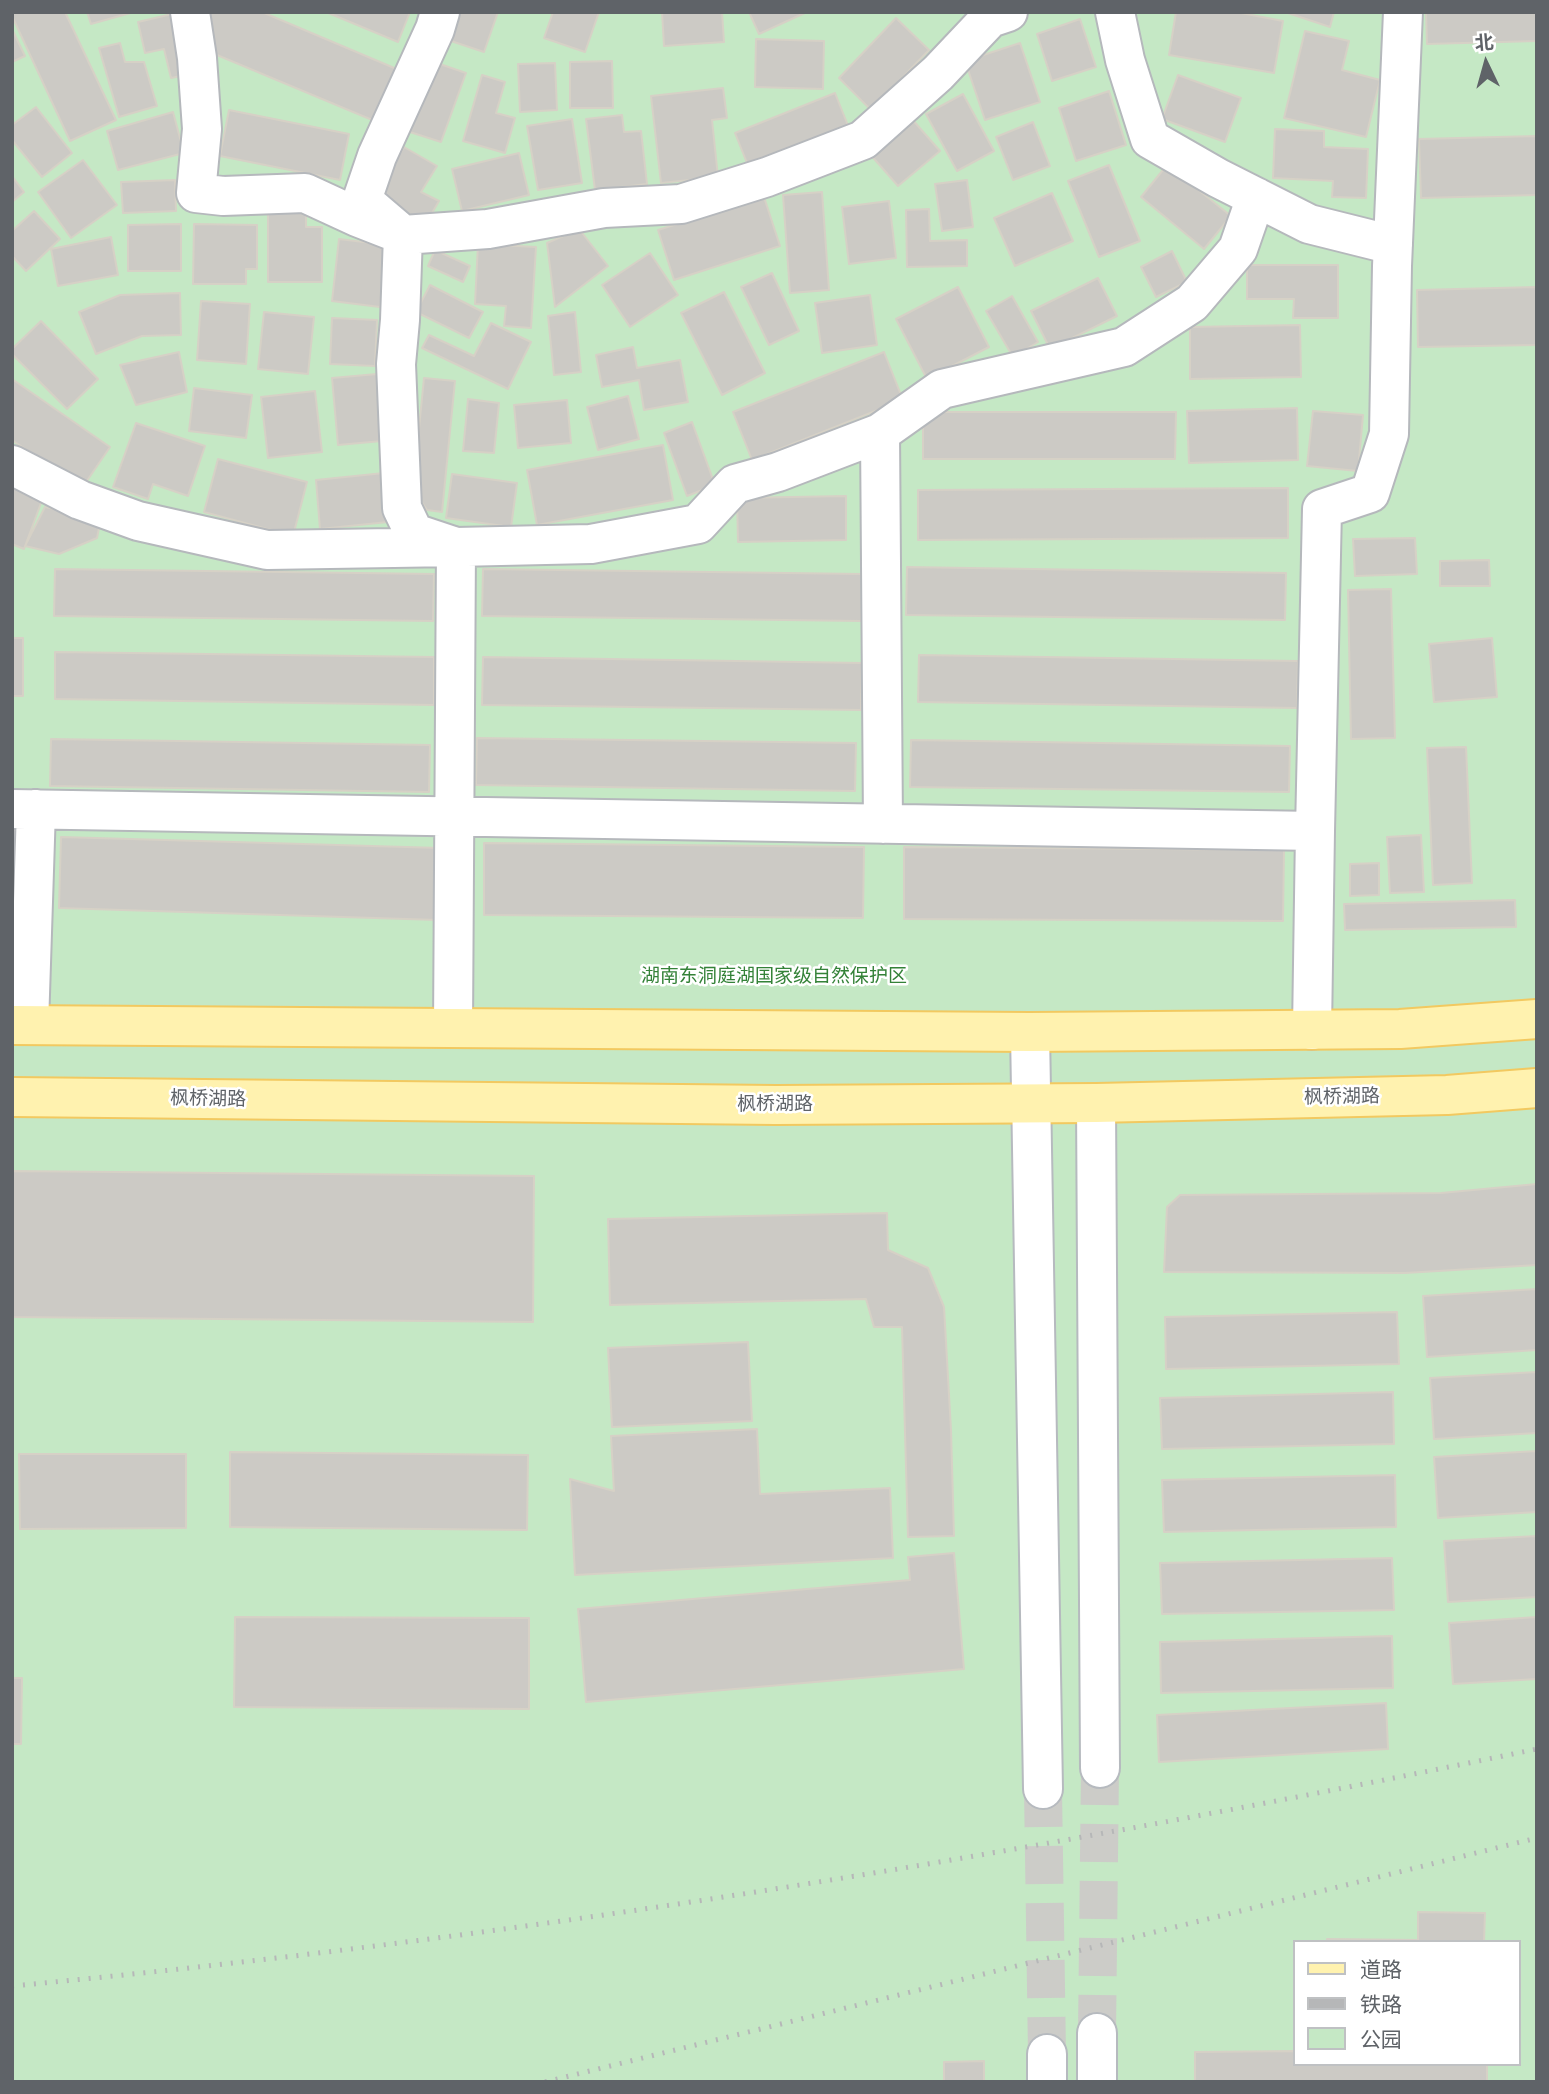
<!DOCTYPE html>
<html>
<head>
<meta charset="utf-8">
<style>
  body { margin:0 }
  #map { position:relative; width:1549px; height:2094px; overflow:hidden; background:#f1efe8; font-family:"Titillium Web","Noto Sans SC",sans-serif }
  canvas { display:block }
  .frame { position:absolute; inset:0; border:14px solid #5f6368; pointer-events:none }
  .legend { position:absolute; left:1293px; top:1940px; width:228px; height:126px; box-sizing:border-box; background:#fff; border:2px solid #bfc1c3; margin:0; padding:9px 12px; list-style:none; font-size:21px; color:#5f6368 }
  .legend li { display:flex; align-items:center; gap:14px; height:35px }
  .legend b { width:35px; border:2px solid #bfc1c3 }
  .north { position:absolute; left:1451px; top:28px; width:70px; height:70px; -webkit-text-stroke:5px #fff; paint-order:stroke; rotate:355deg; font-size:19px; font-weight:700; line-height:28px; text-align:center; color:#5f6368 }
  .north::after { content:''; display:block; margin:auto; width:24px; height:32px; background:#5f6368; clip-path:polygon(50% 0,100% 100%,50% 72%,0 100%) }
</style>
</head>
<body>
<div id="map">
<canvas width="1549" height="2094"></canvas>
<div class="frame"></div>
<ul class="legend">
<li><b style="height:9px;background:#fff2af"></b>道路</li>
<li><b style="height:9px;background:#b6b7b8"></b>铁路</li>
<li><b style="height:19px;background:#c5e8c5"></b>公园</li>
</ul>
<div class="north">北</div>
</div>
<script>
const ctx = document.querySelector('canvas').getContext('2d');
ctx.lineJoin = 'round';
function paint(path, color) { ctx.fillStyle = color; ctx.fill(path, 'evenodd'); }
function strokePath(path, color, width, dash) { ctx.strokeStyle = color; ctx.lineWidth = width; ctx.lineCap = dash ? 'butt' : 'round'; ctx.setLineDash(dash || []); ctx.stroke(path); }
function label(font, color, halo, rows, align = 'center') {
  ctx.font = font + ' "Titillium Web","Noto Sans SC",sans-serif'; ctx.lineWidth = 5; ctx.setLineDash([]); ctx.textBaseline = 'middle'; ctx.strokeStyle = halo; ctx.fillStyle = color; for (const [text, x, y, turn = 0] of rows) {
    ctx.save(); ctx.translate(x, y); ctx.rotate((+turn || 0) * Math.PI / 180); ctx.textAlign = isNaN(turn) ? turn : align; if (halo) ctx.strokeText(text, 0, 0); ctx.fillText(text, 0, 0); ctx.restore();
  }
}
const green = new Path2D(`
  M12 12H1537V2082H12ZM1295 1942H1519V2064H1295Z`);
const building = new Path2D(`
  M12 12H65L116 120 70 141 12 16Z
  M87 12H134L91 24Z
  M203 12H262L399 70 377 122 205 50Z
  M326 12H410L398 42Z
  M458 12H498L484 52 448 40Z
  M553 12H599L585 52 544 38Z
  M662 12H722L724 42 664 46Z
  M749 12H807L759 34Z
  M1176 12H1236L1283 21 1274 73 1169 55Z
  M1285 12H1334L1330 27Z
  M1426 12H1537V41L1427 44Z
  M172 14 186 75 171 78 164 49 145 53 138 22Z
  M896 18 929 50 871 110 839 78Z
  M1080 19 1096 67 1052 81 1037 34Z
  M12 29 25 56 12 62Z
  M1305 31 1349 41 1342 70 1380 80 1366 137 1284 118Z
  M756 39 824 41 823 89 755 87Z
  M120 43 125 62H144L157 106 119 117 99 48Z
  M1020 43 1040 102 985 120 965 61Z
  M612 61 613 108H570V62Z
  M434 62 466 73 441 142 410 132Z
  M555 63 557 110 520 112 518 64Z
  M482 75 505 82 496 113 515 118 505 153 463 141Z
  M1178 75 1241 98 1225 142 1162 119Z
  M723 88 727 118 712 120 718 177 661 183 651 96Z
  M1109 91 1126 145 1076 161 1059 108Z
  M835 93 849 128 749 168 735 133Z
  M963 94 994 151 957 171 926 114Z
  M36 107 72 153 42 177 12 140V125Z
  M229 110 349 134 340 180 220 156Z
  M173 112 184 153 118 170 107 131Z
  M622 115 624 132 641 131 647 184 595 190 586 119Z
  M911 118 940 151 898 186 869 153Z
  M572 119 582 183 538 190 527 126Z
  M1033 122 1050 166 1013 180 996 137Z
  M1275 129 1324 131V147L1368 149 1366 198 1332 197 1333 181 1273 178Z
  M1537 136V195L1421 198 1419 139Z
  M404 147 437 166 421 192 439 201 425 225 375 196Z
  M519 153 529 195 462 211 452 169Z
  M83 160 117 205 71 238 38 192Z
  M1109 165 1140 241 1099 257 1068 181Z
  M1167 165 1231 216 1204 249 1141 197Z
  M12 176 24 192 12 202Z
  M175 180 176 211 123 213 121 182Z
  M967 180 973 227 942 231 935 184Z
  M822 192 829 290 790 293 783 195Z
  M1052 193 1073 241 1015 266 994 218Z
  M764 197 780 246 674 280 658 230Z
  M889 201 896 258 849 264 842 207Z
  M929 209 930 241 967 240V266L907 267 906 210Z
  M34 211 60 239 26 271 12 256V231Z
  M268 212H306V227H322V282H268Z
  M181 224V271H128V225Z
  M194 224 257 225V269H246V284H193Z
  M579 229 608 266 555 307 547 243Z
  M111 237 118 275 58 286 51 249Z
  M339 239 388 245 380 307 332 301Z
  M478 244 536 247 531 328 504 326 506 306 475 304Z
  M435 250 470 266 463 282 428 266Z
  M1172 251 1187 282 1156 297 1141 267Z
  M650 253 678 295 630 327 602 285Z
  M1247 265H1338V318H1293L1294 299H1247Z
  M772 273 799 331 769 345 741 287Z
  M1098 278 1117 316 1050 349 1031 311Z
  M430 285 483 312 469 338 416 312Z
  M958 287 989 347 927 379 896 319Z
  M1537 287V345L1418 347 1417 290Z
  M724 292 765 373 722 395 681 313Z
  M180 293 181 335 142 336 96 354 79 312 120 295Z
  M870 295 877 345 822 353 815 303Z
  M1012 296 1038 342 1013 357 986 311Z
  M201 301 250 304 246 364 197 360Z
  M264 312 314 317 308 374 258 369Z
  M575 312 581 372 554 375 548 316Z
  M332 318 377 320 375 366 330 364Z
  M41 321 98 379 67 409 12 354V349Z
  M491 323 531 342 508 389 422 348 429 335 474 356Z
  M1300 325 1301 377 1190 379V327Z
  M633 347 637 368 680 360 688 402 644 410 639 380 602 387 596 355Z
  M179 352 187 392 136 405 120 365Z
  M884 352 903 400 752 460 733 412Z
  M377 374 382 441 338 445 332 378Z
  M424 378 455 381 442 512 427 510 413 489Z
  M12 379 110 447 82 488 12 440Z
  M194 388 252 395 246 438 189 431Z
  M315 391 322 452 268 458 261 397Z
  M628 396 639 439 598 450 587 407Z
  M468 399 499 403 494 453 463 451Z
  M567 400 571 443 518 448 514 405Z
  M1297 408 1298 460 1189 463 1187 411Z
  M1313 411 1363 415 1358 471 1307 466Z
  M923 412H1176L1175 459H923Z
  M692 422 715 485 687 496 664 433Z
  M136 423 205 446 188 496 153 484 148 499 113 487Z
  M663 445 673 500 537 525 527 470Z
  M218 459 307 482 293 536 204 512Z
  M12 471 48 484 24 549 12 544Z
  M384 473 388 522 320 529 316 480Z
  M452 474 517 483 511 527 446 518Z
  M1288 488V538L918 540V490Z
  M846 496V540L738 542 737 498Z
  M45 507 101 518 97 538 59 554 25 546Z
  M1415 538 1417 574 1355 576 1353 539Z
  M1489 560 1490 586H1440V561Z
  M907 567 1286 573 1285 620 906 615Z
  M55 569 434 574 433 621 54 616Z
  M483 569 862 574 861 621 482 616Z
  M1391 589 1395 738 1351 739 1348 590Z
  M12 638H23V696H12Z
  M1492 638 1497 697 1434 702 1429 644Z
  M55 652 434 657V705L55 699Z
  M919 655 1298 661 1297 708 918 702Z
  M483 657 862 663 861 710 482 705Z
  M477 738 856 743 855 791 476 785Z
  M51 739 430 745 429 792 50 786Z
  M911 740 1290 746 1289 792 910 787Z
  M1466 747 1472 883 1433 885 1427 748Z
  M12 823H18L16 906H12Z
  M1421 835 1424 892 1390 893 1387 837Z
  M61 837 441 848 438 920 59 908Z
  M484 843 864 847 863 918 484 915Z
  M904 847 1284 850 1283 921 904 919Z
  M1379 863V895L1350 896V864Z
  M1515 900 1516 927 1345 930 1344 904Z
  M12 1171 534 1176 533 1322 12 1317Z
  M1537 1184V1265L1405 1273 1164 1272 1167 1207 1180 1195 1441 1193Z
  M887 1213 888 1250 928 1268 944 1307 951 1430 954 1536 908 1537 902 1327H874L866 1299 610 1305 608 1219Z
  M1537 1289V1350L1427 1357 1423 1296Z
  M1397 1312 1399 1364 1166 1369 1165 1317Z
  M748 1342 752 1421 612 1427 608 1348Z
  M1537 1372V1433L1434 1439 1430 1378Z
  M1393 1392 1394 1444 1162 1449 1160 1398Z
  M757 1429 760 1494 890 1488 893 1558 575 1575 570 1479 614 1491 611 1436Z
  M1537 1451V1512L1438 1518 1434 1457Z
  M230 1452 528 1455 527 1530 230 1527Z
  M19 1454H186V1528L20 1529Z
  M1395 1475 1396 1527 1164 1532 1162 1480Z
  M1537 1536V1597L1448 1602 1444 1541Z
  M954 1553 964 1669 586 1702 578 1609 910 1580 908 1557Z
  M1392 1558 1394 1610 1162 1614 1160 1563Z
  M235 1617 529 1618V1709L234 1707Z
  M1537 1617V1679L1453 1684 1449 1623Z
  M1392 1636 1393 1688 1161 1693 1160 1642Z
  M12 1678H22L21 1744H12Z
  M1386 1703 1388 1749 1159 1762 1157 1715Z
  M1418 1912 1485 1913 1484 1942H1327V1939L1418 1940Z
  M1295 2051V2064H1487V2082H1195V2052Z
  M984 2061V2082H944V2062Z`);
const secondaryTunnel = new Path2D(`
  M1043 1789 1047 2054
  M1097 2033 1100 1768`);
const street = new Path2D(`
  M190 12 197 58 202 129 196 193 223 196 305 193 357 217 403 235 488 229 604 208 681 204 767 177 863 140 938 73 990 18 1008 12
  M440 12 435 29 377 156 362 200 403 235 400 320 396 364 402 508 414 533 456 547 591 544 698 524 735 484 778 472 880 433
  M1115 12 1125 60 1150 139 1218 178 1309 224 1393 245
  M12 465 80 500 138 521 267 550 456 547 453 1028
  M12 809 1315 831 1312 1030
  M883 824 880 433 942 389 1124 347 1192 303 1238 249 1256 197
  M1315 831 1322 509 1370 493 1389 434 1392 266 1403 12
  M29 1025 36 809`);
const secondary = new Path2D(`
  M1030 1032 1043 1789
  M1096 1103 1100 1768
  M1097 2033V2082
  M1047 2054V2082`);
const primary = new Path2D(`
  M12 1025 1030 1032 1400 1029 1537 1019
  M12 1097 776 1105 1096 1103 1447 1095 1537 1088`);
const rail = new Path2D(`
  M12 1986C525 1938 1033 1853 1537 1749
  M545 2082 1537 1838`);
const parkNames = [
  ["湖南东洞庭湖国家级自然保护区",774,977]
];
const streetNames = [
  ["枫桥湖路",1342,1098,-1],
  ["枫桥湖路",208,1100,1],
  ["枫桥湖路",775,1105]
];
paint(green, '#c5e8c5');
paint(building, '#cccac5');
strokePath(building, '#d6d1c6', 2);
strokePath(secondaryTunnel, '#ccccc8', 38, [38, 19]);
strokePath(street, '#b5b8bc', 42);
strokePath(secondary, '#b6babf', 42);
strokePath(primary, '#f2c960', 42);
strokePath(street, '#fff', 38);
strokePath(secondary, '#fff', 38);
strokePath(primary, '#fff2af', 38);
strokePath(rail, '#b6b7b8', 5, [2, 9]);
label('19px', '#348238', '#fff', parkNames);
label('19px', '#5f6368', '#fff', streetNames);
</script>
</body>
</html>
